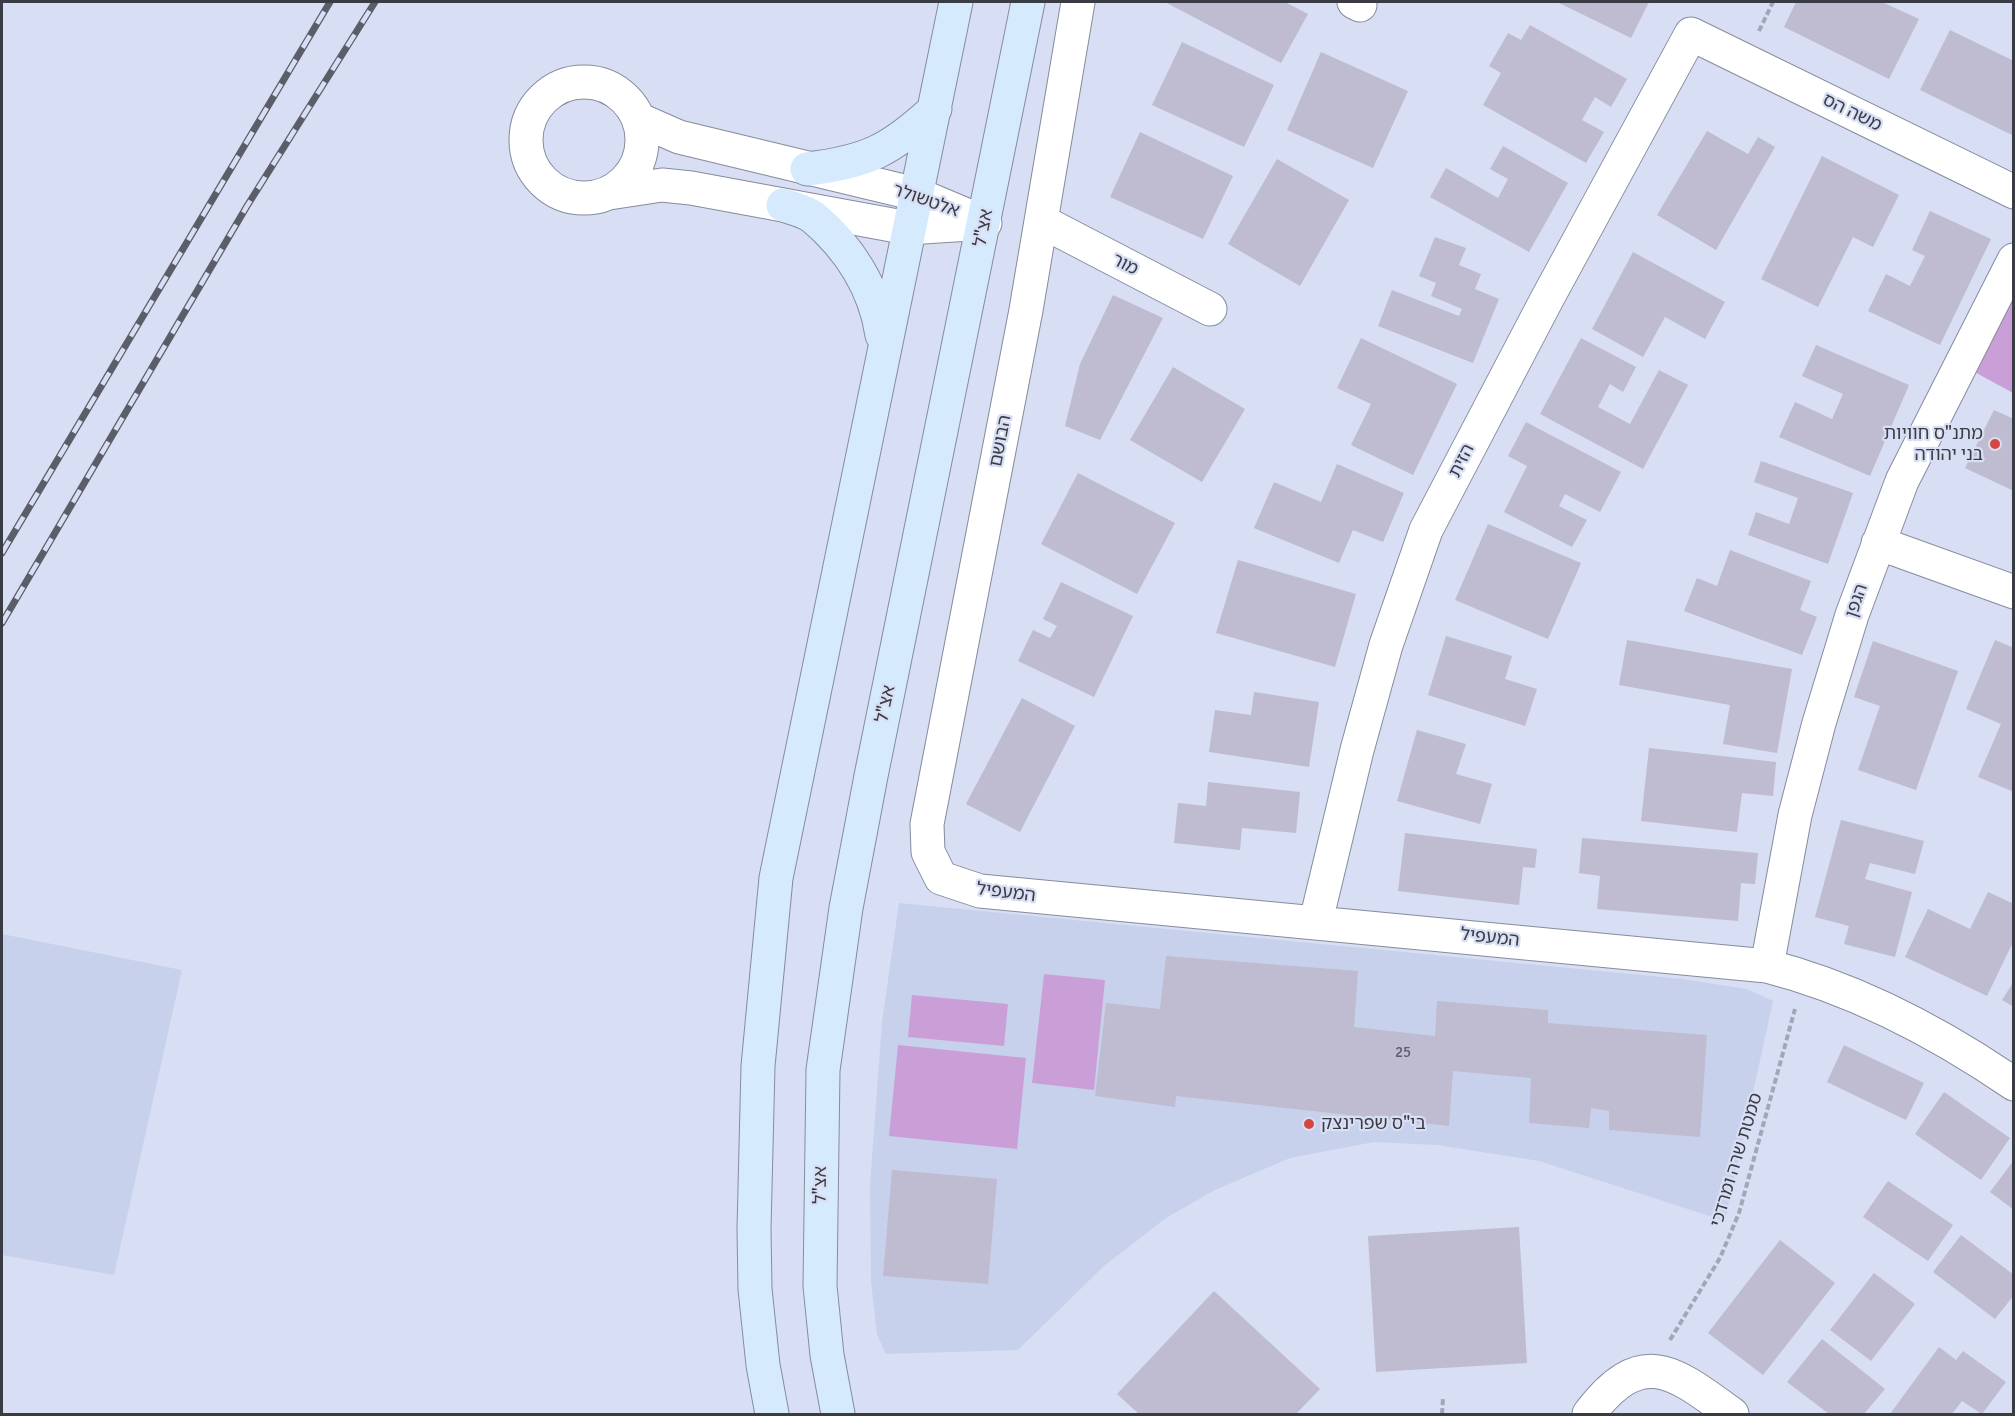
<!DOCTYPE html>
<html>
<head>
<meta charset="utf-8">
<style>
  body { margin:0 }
  #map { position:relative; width:2015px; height:1416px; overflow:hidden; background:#d8def3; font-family:Signika,sans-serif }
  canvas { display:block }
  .frame { position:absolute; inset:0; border:3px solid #3a3c44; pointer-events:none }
</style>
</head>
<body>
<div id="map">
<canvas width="2015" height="1416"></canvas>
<div class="frame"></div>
</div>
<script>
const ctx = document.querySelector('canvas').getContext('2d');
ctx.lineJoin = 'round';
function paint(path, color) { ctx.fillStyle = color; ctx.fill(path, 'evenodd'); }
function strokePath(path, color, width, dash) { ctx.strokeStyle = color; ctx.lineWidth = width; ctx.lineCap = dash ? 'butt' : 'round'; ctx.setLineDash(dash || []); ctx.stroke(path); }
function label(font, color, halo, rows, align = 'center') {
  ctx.font = font + ' Signika,"Noto Sans Hebrew",sans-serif'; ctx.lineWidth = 4.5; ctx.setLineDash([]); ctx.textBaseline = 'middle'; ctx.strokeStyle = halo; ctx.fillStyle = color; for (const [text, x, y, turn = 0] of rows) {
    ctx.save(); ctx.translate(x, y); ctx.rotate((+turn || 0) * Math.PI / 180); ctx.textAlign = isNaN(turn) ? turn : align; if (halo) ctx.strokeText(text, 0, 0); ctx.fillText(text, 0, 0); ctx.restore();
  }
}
const built = new Path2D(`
  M899 903 1682 979 1747 989 1773 1001 1725 1221 1539 1161 1437 1145 1374 1142 1290 1158 1215 1190 1166 1218 1104 1266 1018 1350 886 1354 877 1334 871 1282 870 1185 882 1022Z
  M2 934 182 970 114 1275 2 1255Z`);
const green = new Path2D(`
  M2013 287V393L1969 369Z
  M1044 974 1105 980 1094 1090 1032 1083Z
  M912 995 1008 1004 1004 1046 908 1037Z
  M898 1045 1026 1058 1017 1149 889 1136Z`);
const building = new Path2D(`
  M1165 2H1285L1308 14 1281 63Z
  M1557 2H1649L1631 38Z
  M1796 2H1882L1919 19 1889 79 1784 27Z
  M1530 25 1627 79 1611 107 1595 97 1582 120 1604 132 1586 163 1483 105 1501 73 1489 66 1508 33 1521 40Z
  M1950 30 2014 61V136L1920 90Z
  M1182 42 1274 85 1244 147 1152 105Z
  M1321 52 1408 91 1373 168 1287 130Z
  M1707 131 1748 154 1758 137 1775 147 1716 250 1657 215Z
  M1140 132 1233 176 1203 239 1110 197Z
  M1503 146 1568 183 1529 252 1430 197 1446 168 1498 198 1508 179 1490 169Z
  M1822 156 1899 195 1873 247 1853 237 1818 307 1761 279Z
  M1277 159 1349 200 1300 286 1228 244Z
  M1930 211 1991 239 1940 345 1868 311 1886 274 1910 286 1925 256 1912 250Z
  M1435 237 1466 248 1459 265 1481 274 1475 289 1499 299 1473 363 1378 326 1392 290 1459 316 1462 309 1431 296 1436 283 1419 276Z
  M1633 252 1725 302 1705 339 1665 317 1643 357 1592 329Z
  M1113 295 1163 318 1100 440 1065 426 1080 364Z
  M1361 338 1457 384 1413 475 1351 445 1371 404 1337 388Z
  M1581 338 1636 367 1623 392 1610 384 1598 407 1630 424 1659 370 1688 385 1643 469 1540 414Z
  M1816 345 1909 385 1870 476 1779 437 1795 402 1832 419 1843 394 1802 376Z
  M1173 367 1245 409 1202 482 1130 440Z
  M1994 410 2014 419V491L1965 468Z
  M1526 422 1621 472 1600 512 1565 494 1559 506 1587 520 1572 547 1504 512 1527 466 1508 456Z
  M1761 461 1853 493 1828 564 1748 535 1756 512 1789 524 1798 498 1754 482Z
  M1337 464 1404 493 1383 542 1353 530 1339 563 1254 528 1274 482 1321 502Z
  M1078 473 1175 523 1137 594 1041 544Z
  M1488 524 1581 563 1548 639 1455 600Z
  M1730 550 1811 581 1800 610 1817 617 1802 655 1684 611 1697 578 1717 586Z
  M1238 560 1356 594 1335 667 1216 633Z
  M1061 582 1133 616 1094 697 1018 661 1033 630 1050 638 1057 626 1043 619Z
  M1446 636 1512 656 1505 679 1537 689 1525 726 1428 695Z
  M1627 640 1792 669 1777 753 1723 744 1730 705 1619 685Z
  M1995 640 2014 648V792L1978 777 2001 724 1966 709Z
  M1873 641 1958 671 1916 790 1858 770 1880 706 1854 697Z
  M1254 692 1319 702 1309 767 1209 752 1215 710 1251 715Z
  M1022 698 1075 726 1020 832 966 804Z
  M1417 730 1466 744 1456 774 1492 784 1480 824 1397 801Z
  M1649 748 1776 762 1773 796 1742 793 1737 832 1641 821Z
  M1208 782 1300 792 1296 833 1242 828 1240 850 1174 843 1178 803 1206 806Z
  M1841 820 1924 841 1915 874 1870 863 1865 879 1912 892 1895 957 1844 944 1849 926 1815 917Z
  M1405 833 1537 849 1535 868 1523 867 1519 905 1398 891Z
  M1582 838 1758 853 1755 884 1741 883 1738 921 1597 909 1600 876 1579 873Z
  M1988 892 2014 904V940L1987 996 1905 957 1928 909 1970 929Z
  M1166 956 1358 971 1354 1027 1435 1036 1437 1001 1548 1010V1023L1707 1035 1700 1137 1609 1130V1111L1591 1108 1589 1128 1529 1123 1531 1078 1453 1071 1449 1126 1176 1096 1175 1107 1095 1096 1106 1003 1160 1009Z
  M2014 981V1007L2002 1000Z
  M1844 1045 1924 1083 1906 1120 1827 1082Z
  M1944 1092 2010 1138 1981 1180 1915 1134Z
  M2014 1160V1210L1990 1192Z
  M892 1170 997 1179 988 1284 883 1276Z
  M1888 1181 1953 1225 1928 1261 1863 1217Z
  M1519 1227 1527 1363 1376 1372 1368 1236Z
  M1961 1235 2014 1275V1295L1995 1319 1933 1272Z
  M1780 1240 1835 1283 1763 1375 1708 1333Z
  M1874 1273 1915 1304 1871 1361 1830 1330Z
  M1214 1291 1320 1389 1296 1414H1139L1117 1394Z
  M1822 1339 1885 1389 1864 1414H1829L1787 1382Z
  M1939 1347 1956 1360 1963 1351 2006 1382 1982 1414 1962 1401 1952 1414H1890Z`);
const path = new Path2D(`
  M1759 31 1773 2
  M1670 1340 1720 1258 1739 1213 1795 1009
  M1442 1414 1443 1398`);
const street = new Path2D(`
  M1078 2 1026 310 927 824 928 852 941 878 980 891 1767 966C1857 989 1938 1032 2014 1084
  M1354 2 1360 5
  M526 140a58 58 0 1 1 116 0a58 58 0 1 1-116 0Z
  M638 119 679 137 916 194 978 220
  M609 193 662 185 691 188 908 228 985 223
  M1041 221 1210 309
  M1878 543 2014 592
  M1316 921 1357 750 1386 645 1426 530 1547 299 1691 34 2014 192
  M1767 966 1795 815 1819 723 1852 615 1902 481 2014 260
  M1589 1414C1642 1344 1674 1372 1732 1414`);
const secondary = new Path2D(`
  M807 169C867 162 891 150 935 109
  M783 205C792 208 805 211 813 217 849 247 875 288 882 335
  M772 1414 763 1365 755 1289 754 1229 758 1066 776 878 956 2
  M838 1414 827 1355 820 1286 823 1070 846 908 871 776 1028 2`);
const rail = new Path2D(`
  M2 553 330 2
  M2 623 247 206 375 2`);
const markers = [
  [1995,444,6,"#d54643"],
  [1309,1124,6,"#d54643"]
];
const numberNames = [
  ["25",1403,1053]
];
const streetNames = [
  ["משה הס",1852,113,26],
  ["אלטשולר",926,201,19],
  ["אצ\"ל",984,228,-79],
  ["מור",1125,265,27],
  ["הבושם",1001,441,-79],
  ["הזית",1462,461,-63],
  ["הגפן",1857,601,-71],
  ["אצ\"ל",886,704,-78],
  ["המעפיל",1006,893,7],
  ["המעפיל",1490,938,6],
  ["סמטת שרה ומרדכי",1737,1160,-73],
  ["אצ\"ל",821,1185,-89]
];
const poiNames = [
  ["מתנ\"ס חוויות",1983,434],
  ["בני יהודה",1983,455],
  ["בי\"ס שפרינצק",1321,1124,"left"]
];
paint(built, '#c8d1eb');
paint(green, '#ca9fd8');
paint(building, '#bfbbd0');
strokePath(street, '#868c9e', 35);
strokePath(secondary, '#868c9e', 35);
strokePath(path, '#a2a7b8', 4, [6, 3]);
strokePath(street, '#fff', 33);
strokePath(secondary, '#d6eafe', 33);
strokePath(rail, '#5b5e69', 7);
strokePath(rail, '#d8def3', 4.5, [14]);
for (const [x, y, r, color] of markers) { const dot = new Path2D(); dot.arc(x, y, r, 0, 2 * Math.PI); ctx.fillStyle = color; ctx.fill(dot); strokePath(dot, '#d8def3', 2); }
label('15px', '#5b5c67', null, numberNames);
label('18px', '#3a3c44', '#d8def3', streetNames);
label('18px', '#3a3c44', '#d8def3', poiNames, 'right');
</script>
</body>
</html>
